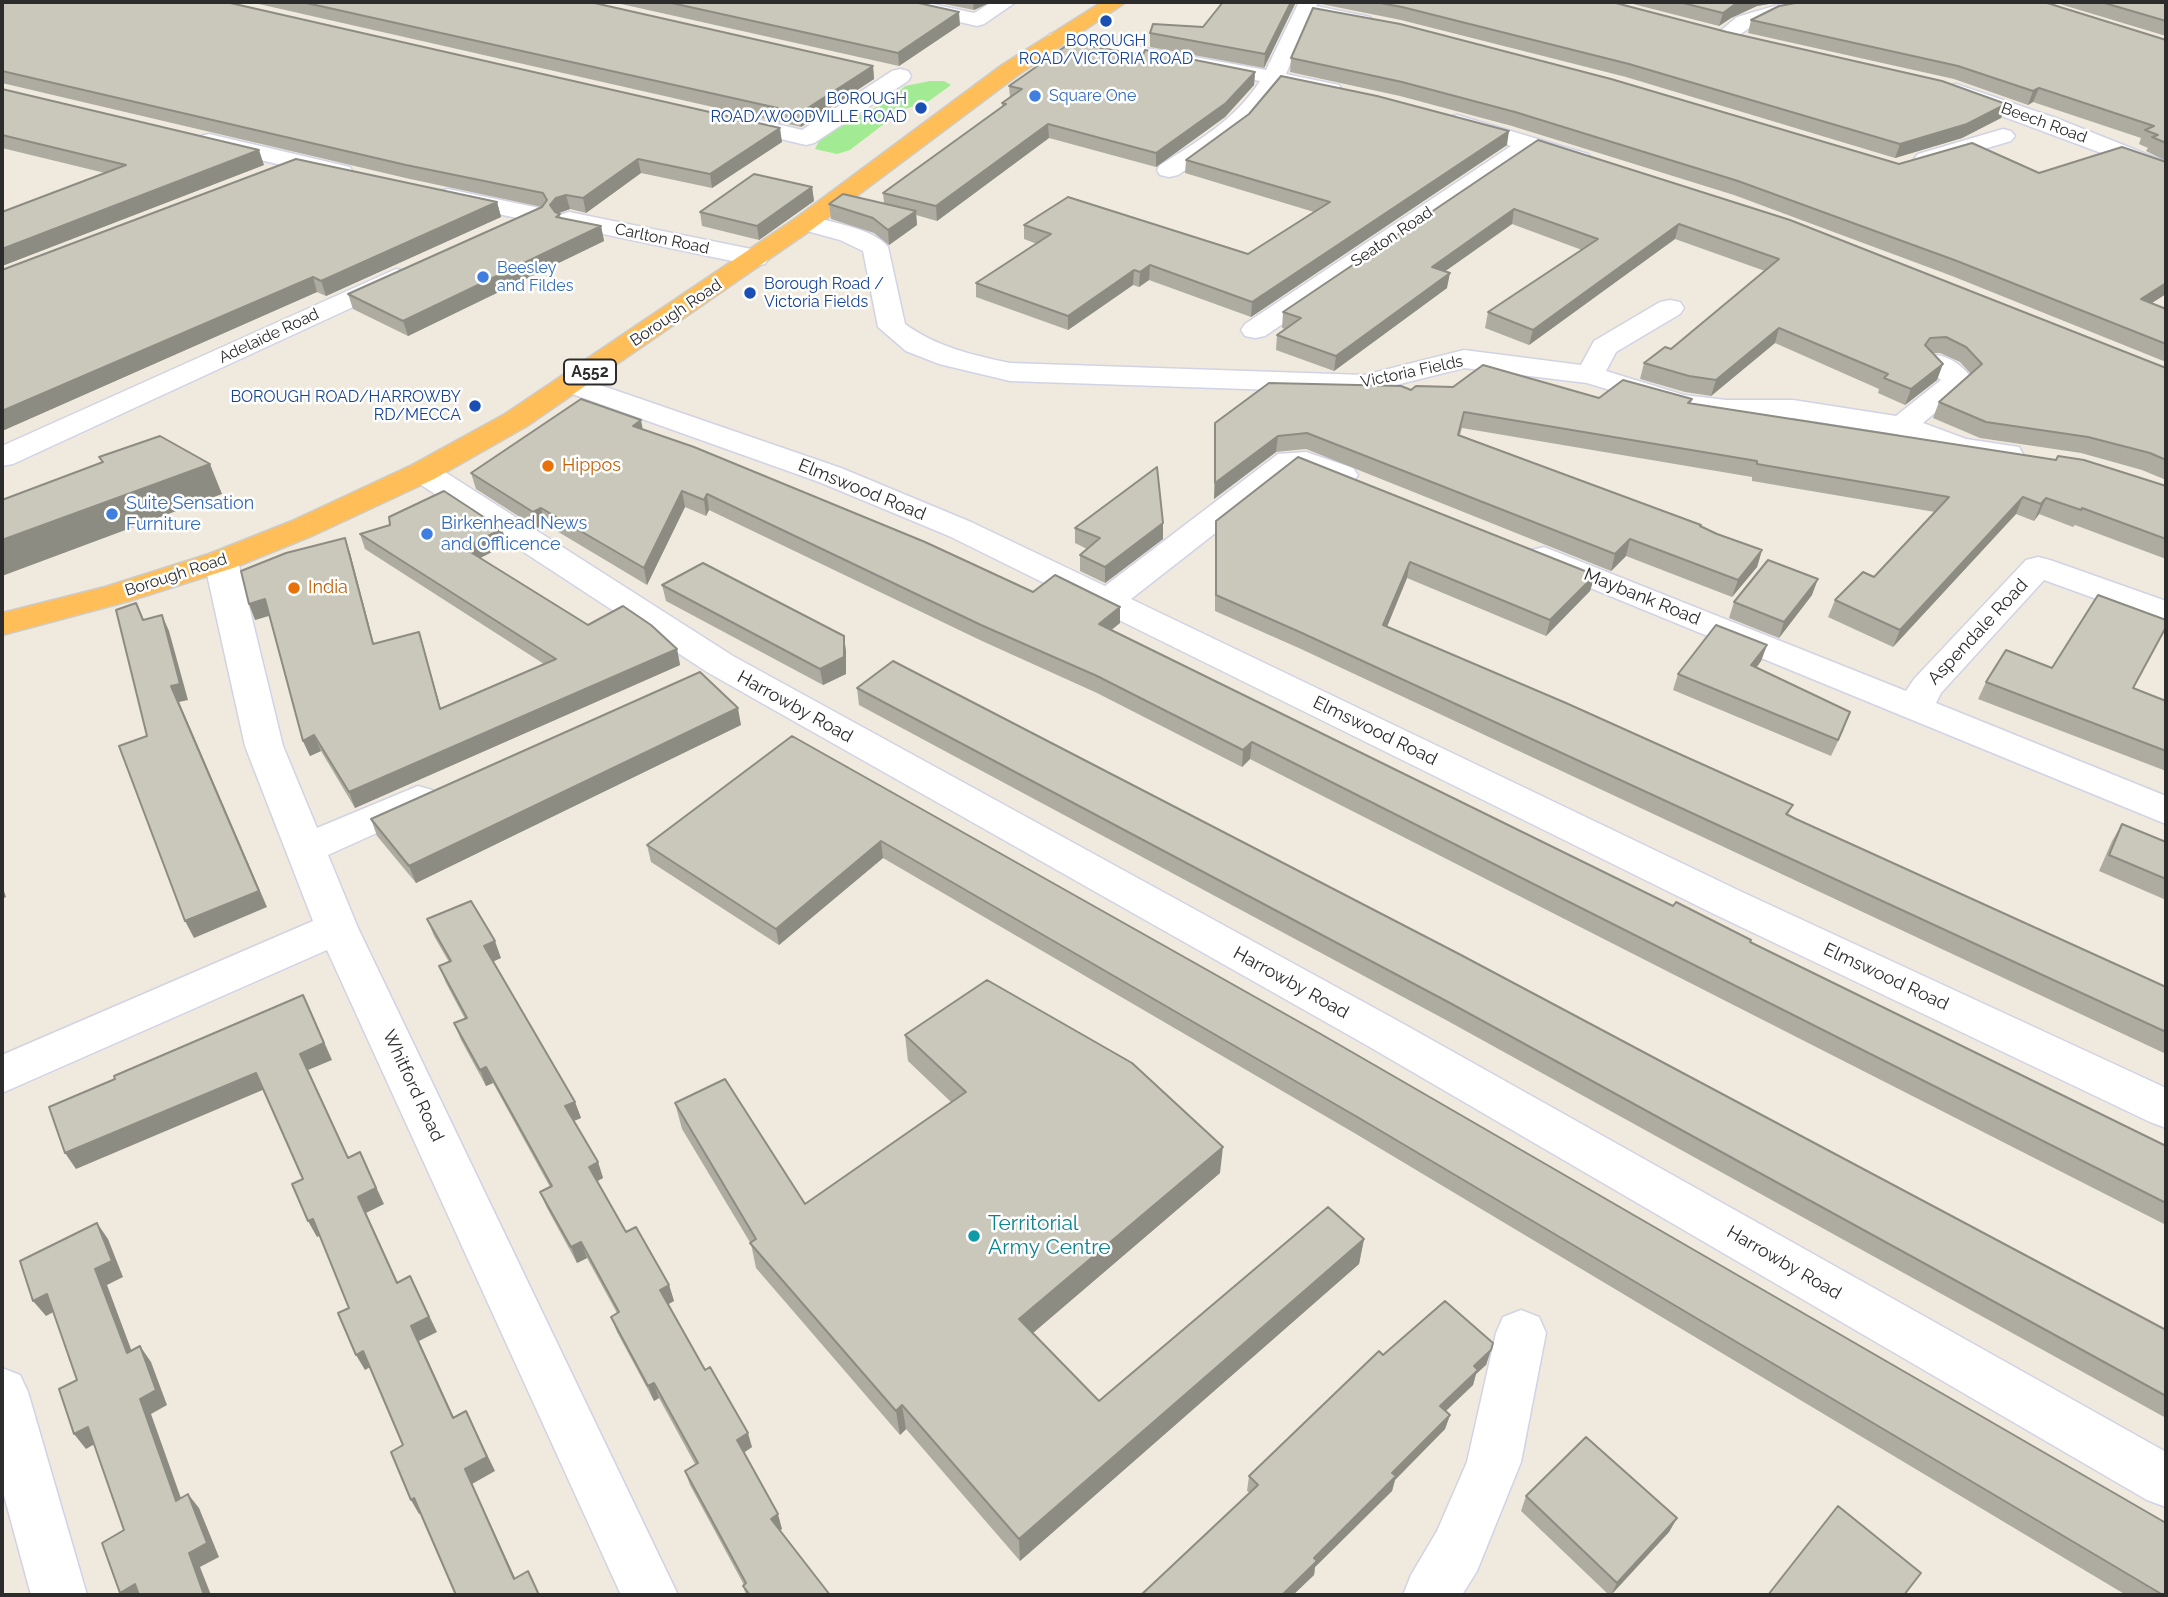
<!DOCTYPE html>
<html>
<head>
<meta charset="utf-8">
<style>
  body { margin:0 }
  #map { position:relative; width:2168px; height:1597px; overflow:hidden; background:#efeadd; font-family:Raleway,sans-serif }
  canvas { display:block }
  .frame { position:absolute; inset:0; border:4px solid #2c2c2c; pointer-events:none }
</style>
</head>
<body>
<div id="map">
<canvas width="2168" height="1597"></canvas>
<div class="frame"></div>
</div>
<script>
const ctx = document.querySelector('canvas').getContext('2d');
ctx.lineJoin = 'round';
function paint(path, color) { ctx.fillStyle = color; ctx.fill(path, 'evenodd'); }
function strokePath(path, color, width, dash) { ctx.strokeStyle = color; ctx.lineWidth = width; ctx.lineCap = dash ? 'butt' : 'round'; ctx.setLineDash(dash || []); ctx.stroke(path); }
function label(font, color, halo, rows, align = 'center') {
  ctx.font = font + ' Raleway,sans-serif'; ctx.lineWidth = 5; ctx.setLineDash([]); ctx.textBaseline = 'middle'; ctx.strokeStyle = halo; ctx.fillStyle = color; for (const [text, x, y, turn = 0] of rows) {
    ctx.save(); ctx.translate(x, y); ctx.rotate((+turn || 0) * Math.PI / 180); ctx.textAlign = isNaN(turn) ? turn : align; if (halo) ctx.strokeText(text, 0, 0); ctx.fillText(text, 0, 0); ctx.restore();
  }
}
const green = new Path2D(`
  M930 81H944L951 85 929 101 902 110 850 150 837 154 815 149 820 139 832 129 891 100 905 86Z`);
const minor = new Path2D(`
  M886 2H923L974 13 992 2H1016L984 24 977 26 889 6Z
  M1299 2H1319L1316 6 1370 17 1373 21 1370 25 1363 27 1310 17 1309 19 1286 74 1339 85 1342 90 1339 95 1331 97 1279 85C1255 125 1216 150 1178 175L1169 177 1160 175 1157 170 1160 165C1197 142 1236 119 1260 81L1050 42 1046 38 1050 34 1057 32 1266 70Z
  M1788 2H1829L1826 6 1775 17 1752 26 1731 41H1717L1713 37 1737 17Z
  M900 69 908 71 911 76 908 81 814 143 806 145 730 127 722 125 718 120 722 115 730 113 802 130 892 71Z
  M1956 84 2056 118 2166 162V177L1948 96 1945 91 1948 86Z
  M1457 115 1588 154 1592 159 1588 164 1580 166 1533 152 1265 336 1255 338 1245 336 1241 330 1245 324 1511 146 1449 127 1445 122 1449 117Z
  M2003 129 2011 131 2015 136 2011 141 1926 166 1918 164 1914 159 1918 154Z
  M209 134 350 167 353 172 350 177 341 179 201 146 197 141 201 136Z
  M448 189 544 209 548 214 544 219 535 222 439 201 436 196 439 191Z
  M569 212 756 250 765 252 769 258 765 264 756 266 560 225 556 220 560 215Z
  M805 215C826 221 876 229 888 247L905 324C937 347 972 355 1010 363L1364 375 1464 350 1581 365 1594 341 1660 302 1670 300 1680 302 1684 308 1680 314 1616 352 1606 371 1684 395 1726 400H1793L1896 416 1941 380 1921 362 1925 356C1944 351 1963 365 1973 380L1923 423 1966 439 2019 447 2023 454 2019 461 2008 463 1961 456 1896 434 1793 418H1726L1681 412 1587 383 1464 368 1364 393 1010 381 939 364 906 351 878 327 863 251 840 240 796 228 792 223 796 218Z
  M396 269 405 271 409 277 405 283 13 464 2 466V446Z
  M571 375 841 468 971 522 1105 586 1278 454 1306 452 1353 468 1358 475 1353 482 1342 484 1296 470 1131 599 1742 892 2166 1088V1128L2150 1122 1714 914 949 536 819 482 561 390 556 384 561 378Z
  M423 463 434 465 733 656 1400 1022 2166 1452V1507L2147 1500 1368 1046 707 672 412 479 407 472 412 465Z
  M1544 547 1906 691 1914 679 2026 560 2038 557 2050 560 2166 601V624L2044 580 1941 693 1936 703 2166 796V824L1532 564 1528 557 1532 550Z
  M221 551 233 554 238 561 283 746 317 828 418 786 432 790 437 799 432 808 328 855 358 928 678 1595H621L327 950 2 1093V1055L313 921 245 746 204 561 209 554Z
  M1521 1310 1539 1317 1546 1333 1521 1462 1477 1571 1462 1595H1403L1411 1575 1437 1531 1467 1462 1496 1333 1503 1317Z
  M2 1368 20 1375 28 1392 87 1595H31L2 1488Z`);
const highway = new Path2D(`
  M1102 2H1126L1018 75 814 228 527 426 434 479 314 535 233 568 129 601 2 635V613L105 587 209 554 292 521 412 465 505 414 796 218 1002 65Z`);
const wall = new Path2D(`
  M2 2 782 142 712 188 641 173 586 213 570 209 559 213 561 218 601 226 604 241 408 336 353 309 348 294 542 207 410 179 2 83Z
  M250 2H590L873 66 874 79 801 127Z
  M612 2H914L960 25 899 66Z
  M934 2H991L974 10Z
  M1296 2 1264 68 1150 47V33L1203 27Z
  M1320 2H1612L2006 104 2001 118 1962 138 1895 158 1626 77 1401 20 1321 4Z
  M1625 2H1780L1757 6 1731 18 1719 26Z
  M2053 2H2166V36Z
  M1751 20 2166 40V161L2146 151 2148 148 2139 144 2141 138 2033 102 2028 105 1954 79 1748 33Z
  M1143 55 1255 72 1254 85 1225 117 1156 167 1049 138 937 221 916 215 917 225 889 245 874 233 831 219 829 204 884 203 883 193 1002 107V103L1010 98 1009 86Z
  M1291 58 1899 164 2039 173 2166 162V294L2152 303 2166 309V362L1952 276 1734 195 1512 126 1400 96 1290 72Z
  M2 89 264 165 2 266V212L105 173 2 148Z
  M1538 140 2166 368V480L2142 470 2081 453 1980 438 1933 418 1939 402 1971 374 1960 362 1940 353H1933L1937 380 1905 405 1878 393 1879 389 1775 343 1711 396 1685 392 1640 379 1644 363 1671 349 1765 271 1675 239 1529 345 1485 328 1488 312 1582 250 1512 224 1445 271 1447 288 1334 371 1276 350 1277 335 1285 329 1282 328 1283 312Z
  M1507 145 1251 317 1149 280 1139 287 1133 285 1068 330 976 297V283L1037 244 1024 239V225L1248 254 1314 212 1185 173 1186 160Z
  M812 187 814 201 759 240 702 226 700 212Z
  M497 202 501 217 326 296 317 292 2 431V270Z
  M1411 390 1599 398 1692 399 1691 403 2056 460 2058 456 2166 486V559L2075 525 2073 527 2039 514 2034 521 2016 514 1893 647 1828 617 1835 600 1874 577 1935 512 1752 481V477L1462 428 1460 435 1701 525V527L1717 534 1762 550 1757 567 1732 597 1626 556 1611 571 1306 449 1276 452 1214 499 1215 423Z
  M643 429 1033 592 1120 607V623L1111 630 1673 906 1751 940 1750 943 2166 1146V1225L1250 759 1242 767 1097 693 982 641 709 510 706 516 685 507 647 585 545 524 537 528 476 489 471 473Z
  M1216 521 1595 575 1590 591 1546 636 1407 578 1387 627 1793 805 1788 815 2166 987V1054L1301 649 1215 611V537Z
  M1075 528 1163 539 1105 583 1080 571V555L1087 549 1075 543Z
  M360 534 507 544 480 558 588 625 677 649 680 665 355 808 321 751 310 756 303 741 269 616 255 620 345 538 350 553 374 644 419 632 441 709 544 664 365 549Z
  M662 585 844 636 846 652V674L823 685 666 601Z
  M1812 595 1779 638 1729 618 1734 602Z
  M1767 645 1761 661 1757 667 1844 729 1831 756 1673 690 1678 674Z
  M2052 668 2133 688 2166 701V771L1978 699 1986 682Z
  M857 688 2166 1330V1418L1446 1020 859 705Z
  M741 725 416 883 377 836 371 819Z
  M792 736 2166 1595H2126L1356 1134 883 858 779 945 651 862 647 845Z
  M2122 824 2166 842V900L2099 871 2112 841Z
  M427 919 501 958 493 961 575 1102 581 1118 574 1121 598 1162 603 1178 597 1181 626 1232 669 1285 674 1301 668 1304 705 1370 752 1447 744 1453 782 1529 780 1530 830 1595H746L743 1586 744 1585 690 1485 685 1471 695 1464 659 1398 654 1401 617 1332 611 1317 617 1313 587 1258 577 1263 547 1208 540 1192 550 1187 493 1083 486 1086 461 1040 454 1023 465 1019 446 983 439 966 449 962 434 936Z
  M905 1035 1220 1173 1033 1333 1099 1401 1364 1239 1359 1264 1020 1561 906 1429 900 1435 756 1268 751 1244 682 1129 675 1103 805 1204 951 1102 908 1061Z
  M1491 1350 1486 1365 1476 1374 1473 1385 1446 1411 1450 1415 1445 1429 1395 1480 1392 1491 1315 1567 1314 1575 1293 1595H1141L1250 1493 1247 1491 1249 1476 1383 1355Z
  M1526 1496 1677 1518 1669 1532 1611 1595H1609L1521 1511Z`);
const shadedWall = new Path2D(`
  M973 2H991L974 10Z
  M1291 2H1296L1264 68 1265 54Z
  M1740 2H1780L1757 6 1731 18 1719 26 1723 13 1734 5Z
  M959 12 960 25 899 66 898 53Z
  M873 66 874 79 801 127 800 113Z
  M1255 72 1254 85 1225 117 1156 167V153Z
  M2039 88 2033 102 2028 105 2033 91Z
  M2006 104 2001 118 1962 138 1895 158 1900 144Z
  M1048 124 1049 138 937 221 936 206Z
  M780 128 782 142 712 188 710 174Z
  M1509 131 1507 145 1251 317 1252 302Z
  M259 150 264 165 2 266V249Z
  M638 159 641 173 586 213 583 198Z
  M812 187 814 201 759 240 757 226Z
  M566 195 570 209 559 213 553 220 550 205 556 198Z
  M497 202 501 217 326 296 321 281Z
  M1514 209 1512 224 1430 282 1432 267Z
  M916 211 917 225 889 245 888 230Z
  M1679 224 1675 239 1529 345 1533 330Z
  M601 226 604 241 408 336 403 321Z
  M1150 265 1149 280 1139 287 1140 272Z
  M1134 270 1133 285 1068 330V316Z
  M1450 273 1447 288 1334 371 1336 356Z
  M313 277 317 292 2 431V411Z
  M2166 283V294L2134 314 2141 299Z
  M1779 328 1775 343 1711 396 1716 380Z
  M1943 364 1937 380 1905 405 1911 389Z
  M641 420 644 436 633 426Z
  M1278 436 1276 452 1214 499 1215 483Z
  M210 464 222 494 2 576V540Z
  M682 491 685 507 647 585 644 568Z
  M707 494 709 510 706 516 704 500Z
  M2023 497 2016 514 1893 647 1900 630Z
  M2046 498 2039 514 2034 521 2041 504Z
  M541 508 545 524 537 528 533 512Z
  M1163 523V539L1105 583V567Z
  M502 529 507 544 469 564 464 548Z
  M345 538 350 553 378 660 373 644Z
  M1630 539 1626 556 1611 571 1615 554Z
  M1762 550 1757 567 1732 597 1738 580Z
  M1410 562 1407 578 1381 641 1383 625Z
  M1595 575 1590 591 1546 636 1550 620Z
  M1818 579 1812 595 1779 638 1784 622Z
  M265 599 271 615 255 620 249 604Z
  M1120 607V623L1099 640V624Z
  M162 615 169 631 188 700 179 702 267 907 194 938 185 921 171 686Z
  M419 632 424 648 445 725 440 709Z
  M844 636 846 652V674L823 685 820 669Z
  M1767 645 1761 661 1746 681 1751 665Z
  M677 649 680 665 355 808 349 792Z
  M738 708 741 725 416 883 409 866Z
  M314 735 321 751 310 756 303 741Z
  M1252 742 1250 759 1242 767 1243 750Z
  M881 841 883 858 779 945 776 929Z
  M2 885 6 897 2 899Z
  M495 941 501 958 490 963 484 946Z
  M311 1012 332 1060 308 1070 356 1174 300 1054Z
  M486 1067 493 1083 486 1086 480 1070Z
  M256 1073 265 1089 76 1169 65 1153Z
  M575 1102 581 1118 571 1122 565 1106Z
  M1223 1147 1220 1173 1020 1344 1019 1319Z
  M360 1152 384 1204 366 1213 405 1298 358 1197Z
  M598 1162 603 1178 594 1183 589 1167Z
  M313 1219 322 1235 317 1237 308 1221Z
  M97 1223 108 1239 123 1277 107 1285 138 1368 127 1353 95 1269Z
  M1364 1239 1359 1264 1020 1561 1019 1539Z
  M581 1242 587 1258 577 1263 571 1247Z
  M410 1276 437 1332 419 1341 461 1433 453 1418 411 1326Z
  M669 1285 674 1301 665 1306 660 1290Z
  M47 1294 59 1309 46 1316 33 1301Z
  M140 1346 151 1362 167 1405 151 1414 187 1515 176 1501 140 1399Z
  M1491 1350 1486 1365 1476 1374 1473 1385 1435 1421 1440 1406 1474 1366Z
  M363 1351 372 1366 365 1370 356 1355Z
  M654 1383 659 1398 654 1401 648 1386Z
  M902 1405 906 1429 900 1435 896 1411Z
  M466 1411 495 1471 472 1484 522 1593 514 1579 465 1469Z
  M1450 1415 1445 1429 1395 1480 1392 1491 1315 1567 1314 1575 1293 1595H1282L1314 1558 1392 1473Z
  M88 1427 100 1441 86 1449 74 1434Z
  M748 1433 752 1447 741 1454 737 1440Z
  M188 1494 199 1508 219 1557 200 1567 211 1595H204L189 1553Z
  M414 1498 423 1512 419 1514 411 1500Z
  M778 1514 782 1529 775 1533 771 1519Z
  M1677 1518 1669 1532 1611 1595 1617 1583Z
  M135 1584 145 1595H122L120 1593Z`);
const building = new Path2D(`
  M2 2H226L780 128 710 174 638 159 583 198 566 195 556 198 550 205 555 212 560 214 556 217 601 226 403 321 348 294 542 207 547 200 543 193 406 165 2 71Z
  M302 2H590L873 66 800 113Z
  M667 2H914L959 12 898 53Z
  M1223 2H1291L1265 54 1150 33 1153 24 1203 27Z
  M1375 2H1612L1727 32 1942 81 2006 104 1967 124 1900 144 1629 64 1402 7Z
  M1679 2H1740L1734 5 1723 13Z
  M1801 2H2044L2166 40V143L2152 137 2158 135 2145 130 2154 126 2039 88 2033 91 1958 66 1751 20 1779 6Z
  M2101 2H2166V21Z
  M1313 8 1400 24 1611 79 1899 164 1972 143 2039 173 2122 147 2166 162V283L2141 299 2166 309V344L1957 261 1738 181 1515 112 1402 82 1291 58Z
  M1070 43 1143 55 1145 50 1255 72 1226 103 1156 153 1048 124 936 206 883 193 1006 104 1002 103 1022 89 1009 86Z
  M1281 76 1377 96 1509 131 1252 302 1150 265 1140 272 1134 270 1068 316 976 283 1051 234 1024 225 1068 197 1248 254 1330 202 1186 160 1249 114Z
  M2 89 259 150 2 249V212L126 165 2 135Z
  M1538 140 1790 220 2166 368V460L2150 453 2088 437 1986 422 1939 402 1982 364 1966 347 1946 337 1930 338 1925 345 1943 364 1911 389 1884 378 1888 374 1779 328 1716 380 1689 376 1644 363 1665 347 1671 349 1779 259 1679 224 1533 330 1488 312 1598 239 1514 209 1432 267 1450 273 1336 356 1277 335 1301 318 1283 312Z
  M296 159 497 202 321 281 313 277 2 411V270Z
  M754 174 812 187 757 226 700 212Z
  M843 194 916 211 888 230 873 218 829 204Z
  M1483 365 1599 398 1623 380 1692 399 1688 403 2056 460 2058 456 2084 460 2166 486V539L2082 508 2081 510 2046 498 2041 504 2023 497 1900 630 1835 600 1863 572 1874 577 1949 497 1757 464V461L1464 412 1458 435 1701 525 1700 526 1717 534 1762 550 1738 580 1630 539 1615 554 1307 433 1278 436 1215 483V423L1269 383 1401 386 1411 390 1416 386 1453 387Z
  M581 399 641 420 633 426 694 447 925 542 1033 592 1055 575 1120 607 1099 624 1673 906 1676 902 1751 940 1750 942 2166 1146V1203L1252 742 1243 750 1097 676 981 625 707 494 704 500 682 491 644 568 541 508 533 512 471 473Z
  M160 436 210 464 2 540V500L103 462 99 457Z
  M1298 457 1595 575 1550 620 1410 562 1383 625 1566 703 1793 805 1786 814 1796 819 2166 987V1032L1302 633 1216 595V521Z
  M1157 467 1163 523 1105 567 1080 555 1100 538 1075 528Z
  M444 491 502 529 464 548 588 625 623 606 651 625 677 649 349 792 314 735 303 741 265 599 249 604 241 571 286 553 345 538 373 644 419 632 440 709 556 659 360 534 390 525 389 517Z
  M1768 560 1818 579 1784 622 1734 602Z
  M703 563 844 636V657L820 669 662 585Z
  M2098 595 2166 620V627L2133 688 2166 701V751L1986 682 2006 650 2052 668Z
  M136 603 143 620 162 615 180 684 171 686 259 891 185 921 119 746 147 736 116 610Z
  M1716 625 1767 645 1751 665 1850 712 1838 740 1678 674Z
  M893 661 1461 955 2166 1330V1396L1450 1003 857 688Z
  M700 672 738 708 409 866 371 819Z
  M792 736 1319 1033 2166 1523V1595H2163L1359 1118 881 841 776 929 647 845Z
  M2122 824 2166 842V879L2109 855Z
  M471 901 495 941 484 946 575 1102 565 1106 598 1162 589 1167 626 1232 636 1227 669 1285 660 1290 705 1370 710 1367 748 1433 737 1440 778 1514 771 1519 830 1595H750L743 1586 746 1583 685 1471 698 1463 654 1383 648 1386 611 1317 619 1312 581 1242 571 1247 540 1192 552 1186 486 1067 480 1070 454 1023 467 1018 439 966 451 961 427 919Z
  M987 980 1132 1063 1223 1147 1019 1319 1099 1401 1328 1207 1364 1239 1019 1539 902 1405 896 1411 750 1243 756 1239 675 1103 725 1079 805 1204 966 1092 905 1035Z
  M303 995 324 1043 300 1054 348 1158 360 1152 376 1188 358 1197 397 1283 410 1276 429 1317 411 1326 453 1418 466 1411 487 1457 465 1469 514 1579 528 1571 539 1595H456L414 1498 411 1500 391 1452 403 1445 363 1351 356 1355 338 1313 349 1308 313 1219 308 1221 292 1184 303 1179 256 1073 65 1153 49 1107 115 1079 114 1076Z
  M97 1223 112 1261 95 1269 127 1353 140 1346 156 1390 140 1399 176 1501 188 1494 207 1543 189 1553 204 1595H139L135 1584 120 1593 102 1543 124 1530 88 1427 74 1434 59 1389 77 1380 47 1294 33 1301 20 1261Z
  M1445 1301 1493 1343 1491 1350 1474 1366 1478 1370 1440 1406 1450 1415 1392 1473 1396 1476 1314 1558 1317 1561 1282 1595H1141L1258 1485 1249 1476 1379 1351 1383 1355Z
  M1586 1437 1677 1518 1617 1583 1526 1496Z
  M1838 1506 1921 1573 1904 1595H1768Z`);
const markers = [
  [1106,21,7,"#1a4fb4"],
  [1035,96,7,"#3f7fe0"],
  [921,108,7,"#1a4fb4"],
  [483,277,7,"#3f7fe0"],
  [750,293,7,"#1a4fb4"],
  [475,406,7,"#1a4fb4"],
  [548,466,7,"#e8710a"],
  [112,514,7,"#3f7fe0"],
  [427,534,7,"#3f7fe0"],
  [294,588,7,"#e8710a"],
  [974,1236,7,"#0f9aa8"]
];
const farTransitnames = [
  ["BOROUGH",1106,41,"center"],
  ["ROAD/VICTORIA ROAD",1106,59,"center"],
  ["BOROUGH",907,99],
  ["ROAD/WOODVILLE ROAD",907,117],
  ["Borough Road /",764,284,"left"],
  ["Victoria Fields",764,302,"left"],
  ["BOROUGH ROAD/HARROWBY",461,397],
  ["RD/MECCA",461,415]
];
const farShopnames = [
  ["Square One",1049,96],
  ["Beesley",497,268],
  ["and Fildes",497,286]
];
const farStreetnames = [
  ["Beech Road",2044,123,20],
  ["Seaton Road",1392,237,-34],
  ["Carlton Road",662,239,12],
  ["Borough Road",676,313,-34],
  ["Adelaide Road",269,336,-25],
  ["Victoria Fields",1412,372,-12],
  ["Borough Road",176,575,-18]
];
const shields = [
  [590,372,52]
];
const shieldNames = [
  ["A552",590,372]
];
const foodNames = [
  ["Hippos",562,466],
  ["India",308,588]
];
const streetNames = [
  ["Elmswood Road",862,490,22],
  ["Maybank Road",1642,597,22],
  ["Aspendale Road",1978,632,-47],
  ["Harrowby Road",795,707,29],
  ["Elmswood Road",1375,731,26],
  ["Elmswood Road",1886,977,25],
  ["Harrowby Road",1291,983,29],
  ["Whitford Road",413,1086,65],
  ["Harrowby Road",1784,1263,30]
];
const shopNames = [
  ["Suite Sensation",126,504],
  ["Furniture",126,525],
  ["Birkenhead News",441,524],
  ["and Offlicence",441,545]
];
const nearCulturenames = [
  ["Territorial",988,1224],
  ["Army Centre",988,1248]
];
paint(green, '#a2eb93');
strokePath(minor, '#d2d2e6', 3);
strokePath(highway, '#ccc', 3);
paint(minor, '#fff');
paint(highway, '#ffbe58');
paint(wall, '#aeaca1');
paint(shadedWall, '#8d8c83');
paint(building, '#cac8bb');
strokePath(building, '#8d8c83', 2);
for (const [x, y, r, color] of markers) { const dot = new Path2D(); dot.arc(x, y, r, 0, 2 * Math.PI); ctx.fillStyle = color; ctx.fill(dot); strokePath(dot, '#fff', 2.5); }
label('16px', '#164399', '#fff', farTransitnames, 'right');
label('16px', '#366cbe', '#fff', farShopnames, 'left');
label('16px', '#2c2c2c', '#fff', farStreetnames);
for (const [x, y, w] of shields) { const box = new Path2D(); box.roundRect(x - w / 2, y - 12.5, w, 25, 5); ctx.fillStyle = '#fff'; ctx.fill(box); strokePath(box, '#2c2c2c', 2); }
label('bold 16px', '#2c2c2c', null, shieldNames);
label('18px', '#c56008', '#fff', foodNames, 'left');
label('18px', '#2c2c2c', '#fff', streetNames);
label('18px', '#366cbe', '#fff', shopNames, 'left');
label('21px', '#0d838f', '#fff', nearCulturenames, 'left');
</script>
</body>
</html>
